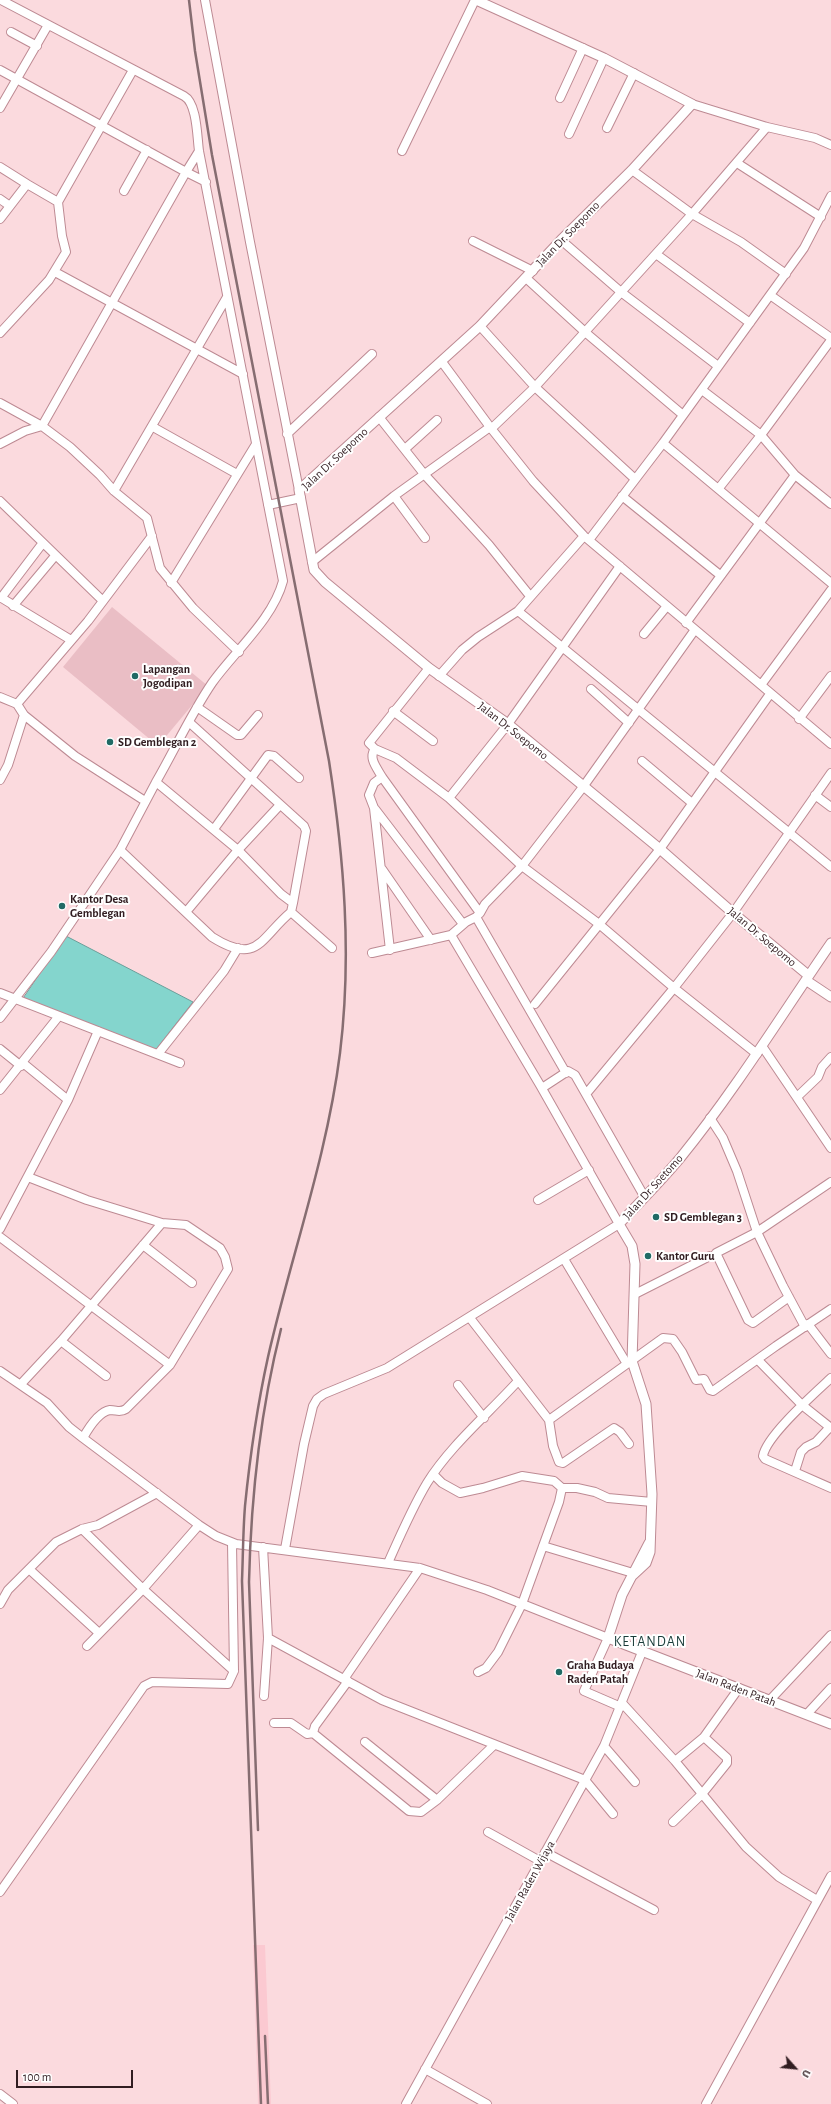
<!DOCTYPE html>
<html>
<head>
<meta charset="utf-8">
<style>
  body { margin:0 }
  #map { position:relative; width:831px; height:2104px; overflow:hidden; background:#fbdade; font-family:"Alegreya Sans",sans-serif }
  canvas { display:block }
  .north { position:absolute; left:775px; top:2048px; width:40px; height:40px; -webkit-text-stroke:3px #fff; paint-order:stroke; rotate:117deg; font-size:11px; font-weight:700; line-height:16px; text-align:center; color:#311d21 }
  .north::after { content:''; display:block; margin:auto; width:14px; height:18px; background:#311d21; clip-path:polygon(50% 0,100% 100%,50% 72%,0 100%) }
  .scale { position:absolute; left:16px; top:2070px; width:117px; height:18px; box-sizing:border-box; border:2px solid #311d21; border-top:0; padding-left:5px; font-size:12px; line-height:14px; white-space:nowrap; color:#311d21; -webkit-text-stroke:3px #fff; paint-order:stroke }
</style>
</head>
<body>
<div id="map">
<canvas width="831" height="2104"></canvas>
<div class="north">U</div>
<div class="scale">100 m</div>
</div>
<script>
const ctx = document.querySelector('canvas').getContext('2d');
ctx.lineJoin = 'round';
function paint(path, color) { ctx.fillStyle = color; ctx.fill(path, 'evenodd'); }
function strokePath(path, color, width, dash) { ctx.strokeStyle = color; ctx.lineWidth = width; ctx.lineCap = dash ? 'butt' : 'round'; ctx.setLineDash(dash || []); ctx.stroke(path); }
function label(font, color, halo, rows, align = 'center') {
  ctx.font = font + ' "Alegreya Sans",sans-serif'; ctx.lineWidth = 4; ctx.setLineDash([]); ctx.textBaseline = 'middle'; ctx.strokeStyle = halo; ctx.fillStyle = color; for (const [text, x, y, turn = 0] of rows) {
    ctx.save(); ctx.translate(x, y); ctx.rotate((+turn || 0) * Math.PI / 180); ctx.textAlign = isNaN(turn) ? turn : align; if (halo) ctx.strokeText(text, 0, 0); ctx.fillText(text, 0, 0); ctx.restore();
  }
}
const built = new Path2D(`
  M253 1945H265L271 2104H258Z`);
const green = new Path2D(`
  M112 607 208 686 158 746 63 667Z`);
const water = new Path2D(`
  M66 936 193 1002 154 1052 23 999Z`);
const minor = new Path2D(`
  M1 0 184 96C197 103 197 136 199 151L283 581C273 619 234 652 212 683 191 714 175 749 156 782L238 850 281 894 293 903 291 912 332 948
  M205 0 250 242 299 490
  M11 32 37 46
  M0 70 186 172 42 426 25 431 0 444
  M560 98 583 48
  M692 104 767 127 815 138 831 145
  M0 108 48 25
  M607 128 634 73
  M569 134 604 58
  M199 151 186 172 206 182
  M402 151 475 0
  M737 163 821 217
  M0 167 27 184
  M632 170 692 214 741 242 786 274
  M124 191 147 150
  M0 199 10 206
  M0 219 27 184 58 202
  M561 240 621 292 718 366
  M473 241 533 271
  M656 254 750 323
  M55 272 243 374
  M526 278 585 332 683 415
  M770 295 831 338
  M480 326 535 387 635 479
  M0 333 49 280 66 252 62 236 58 202 133 70
  M442 362 490 427 533 481 584 536 831 744
  M702 390 761 435 795 475 831 504
  M0 403 42 426 70 447 100 475 114 491 147 518 160 568 193 608 239 652
  M379 417 424 474 489 545 530 596
  M153 427 237 474
  M491 429 535 387 692 214 767 127
  M287 434 372 354
  M663 443 831 583
  M405 449 437 420
  M719 488 761 435 831 340
  M114 491 227 297
  M394 496 425 538
  M622 496 720 575
  M0 501 103 601
  M268 505 301 498
  M589 540 663 443 804 248 831 196
  M312 562 394 496 490 427
  M171 583 256 444
  M0 597 71 640
  M1 598 42 544
  M13 606 55 556
  M518 611 831 867
  M686 623 795 475
  M644 634 667 606
  M429 668 369 743 375 749C368 758 377 768 382 777L480 913 476 917 566 1073
  M439 676 462 650 478 637 518 611 584 536
  M761 685 831 590
  M591 689 629 723
  M0 697 17 704 24 715 75 756 145 801
  M17 704 88 621 152 536
  M197 707 237 735H241L258 715
  M393 711 433 741
  M799 719 831 676
  M190 723 304 826 306 831 293 903
  M375 749 396 758 449 798 522 866 599 924 674 988 757 1054
  M642 761 692 803
  M382 777 374 783 369 795 374 808 390 950
  M0 780 8 765 24 715
  M815 795 831 807
  M449 798 508 724 620 566
  M375 809 463 924
  M214 829 268 755 274 756 299 778
  M120 850 212 937C258 966 260 938 291 912
  M382 869 431 940
  M186 912 238 850 279 806
  M480 913 485 904 522 866 583 787 694 631
  M451 935 466 922 476 917
  M0 993 180 1063
  M535 1004 660 849 770 694
  M0 1018 51 952 89 896 120 850 156 782
  M762 1046 831 1148
  M0 1049 21 1066
  M158 1054 224 971 238 948
  M23 1063 68 1100
  M542 1088 568 1071 575 1075 644 1196
  M0 1090 59 1016
  M586 1094 674 988 733 913 831 773
  M797 1097 818 1077 822 1067 831 1057
  M710 1118 723 1138 737 1171 757 1232 783 1286 805 1327
  M28 1177 87 1200 162 1223
  M538 1200 589 1170
  M0 1229 68 1100 98 1031
  M0 1237 170 1365
  M143 1245 192 1283
  M564 1259 627 1364
  M635 1294 710 1256
  M789 1297 753 1323 748 1320 716 1253 757 1232 831 1182
  M470 1318 549 1420 553 1446 559 1462 563 1463 614 1428 620 1432 629 1444
  M808 1324 831 1354
  M61 1341 106 1376
  M758 1360 802 1405 831 1428
  M0 1371 47 1403 69 1427 83 1438 199 1525 216 1536 236 1544 420 1568 487 1590 608 1638 584 1691 621 1707
  M831 1378C815 1393 766 1436 763 1456L765 1459 831 1488
  M21 1384 61 1341 162 1223 186 1225 220 1248 225 1257 228 1269 170 1365 126 1409C120 1413 117 1410 110 1410 98 1412 88 1429 83 1438
  M458 1385 484 1418
  M549 1420 663 1338 673 1339 682 1352 696 1380 704 1379 710 1390 713 1391 776 1346 831 1309
  M795 1471 801 1452 806 1447 816 1442 830 1427
  M433 1474 442 1483 460 1493 483 1488 522 1476 554 1481 562 1488 559 1502 522 1604 498 1652 486 1668 478 1672
  M562 1488H577L595 1492 608 1498 652 1502
  M82 1529 143 1589 234 1671
  M543 1546 633 1573
  M263 1547 268 1638 264 1696
  M285 1549 304 1444 313 1406 317 1399 324 1394 387 1368 619 1224 540 1085 451 935 372 953
  M388 1563C400 1536 412 1508 427 1483 450 1446 488 1414 518 1381
  M29 1569 99 1633
  M0 1604 8 1590 56 1542 82 1529 98 1525 157 1493
  M268 1638 382 1700 585 1780 613 1814
  M87 1646 143 1589 199 1525
  M344 1679 420 1568
  M348 1681 315 1726 313 1733 409 1811 421 1812 437 1800 494 1745
  M769 1701 831 1635
  M622 1703 675 1761 746 1847 779 1877 817 1900
  M807 1714 831 1688
  M274 1723H291L307 1734 313 1733
  M365 1742 437 1800
  M604 1746 635 1782
  M675 1761 704 1737 739 1688
  M673 1822 702 1794 727 1763V1758L704 1737
  M488 1832 540 1861
  M545 1852 654 1910
  M0 1892 144 1686 152 1682 228 1684 234 1671 232 1543
  M425 2069 487 2104
  M0 2094 13 2104
  M406 2104 604 1746 642 1652
  M706 2104 831 1876`);
const tertiary = new Path2D(`
  M476 0 604 58 692 104 632 170 561 240 480 326 299 490 314 570 325 582 429 668 508 724 660 849 733 913 808 975
  M807 981 831 997
  M649 1543 622 1595 608 1638 831 1724
  M632 1576 646 1563 650 1552 652 1494 646 1404 632 1361 635 1264 632 1246 619 1224C640 1202 662 1180 681 1157 736 1089 782 1014 831 943`);
const rail = new Path2D(`
  M189 0 195 51 212 155 329 761C344 858 352 955 340 1053 327 1157 291 1256 268 1357 257 1407 250 1456 245 1506 243 1531 243 1556 242 1581L261 2104
  M258 1830 249 1582C251 1497 260 1412 281 1329
  M265 2036 268 2104`);
const markers = [
  [135,676,4,"#206a65"],
  [110,742,4,"#206a65"],
  [62,906,4,"#206a65"],
  [656,1217,4,"#206a65"],
  [648,1256,4,"#206a65"],
  [559,1672,4,"#206a65"]
];
const streetNames = [
  ["Jalan Dr. Soepomo",568,234,-46],
  ["Jalan Dr. Soepomo",335,459,-43],
  ["Jalan Dr. Soepomo",513,731,38],
  ["Jalan Dr. Soepomo",762,937,40],
  ["Jalan Dr. Soetomo",653,1187,-48],
  ["Jalan Raden Patah",736,1688,21],
  ["Jalan Raden Wijaya",530,1881,-61]
];
const poiNames = [
  ["Lapangan",143,669],
  ["Jogodipan",143,683],
  ["SD Gemblegan 2",118,742],
  ["Kantor Desa",70,899],
  ["Gemblegan",70,913],
  ["SD Gemblegan 3",664,1217],
  ["Kantor Guru",656,1256],
  ["Graha Budaya",567,1665],
  ["Raden Patah",567,1679]
];
const quarterNames = [
  ["KETANDAN",650,1642]
];
paint(built, '#fbc9d1');
paint(green, '#eabec5');
paint(water, '#84d5cd');
strokePath(water, '#6b9e99', 1);
strokePath(minor, '#bd8a93', 10);
strokePath(tertiary, '#bd8a93', 11);
strokePath(minor, '#fff', 8);
strokePath(tertiary, '#fff', 9);
strokePath(rail, '#866d71', 2.5);
for (const [x, y, r, color] of markers) { const dot = new Path2D(); dot.arc(x, y, r, 0, 2 * Math.PI); ctx.fillStyle = color; ctx.fill(dot); strokePath(dot, '#fff', 1.5); }
label('12px', '#311d21', '#fff', streetNames);
label('bold 12px', '#311d21', '#fff', poiNames, 'left');
ctx.letterSpacing = '1px';
label('14px', '#1b3d3a', '#fff', quarterNames);
ctx.letterSpacing = '0px';
</script>
</body>
</html>
